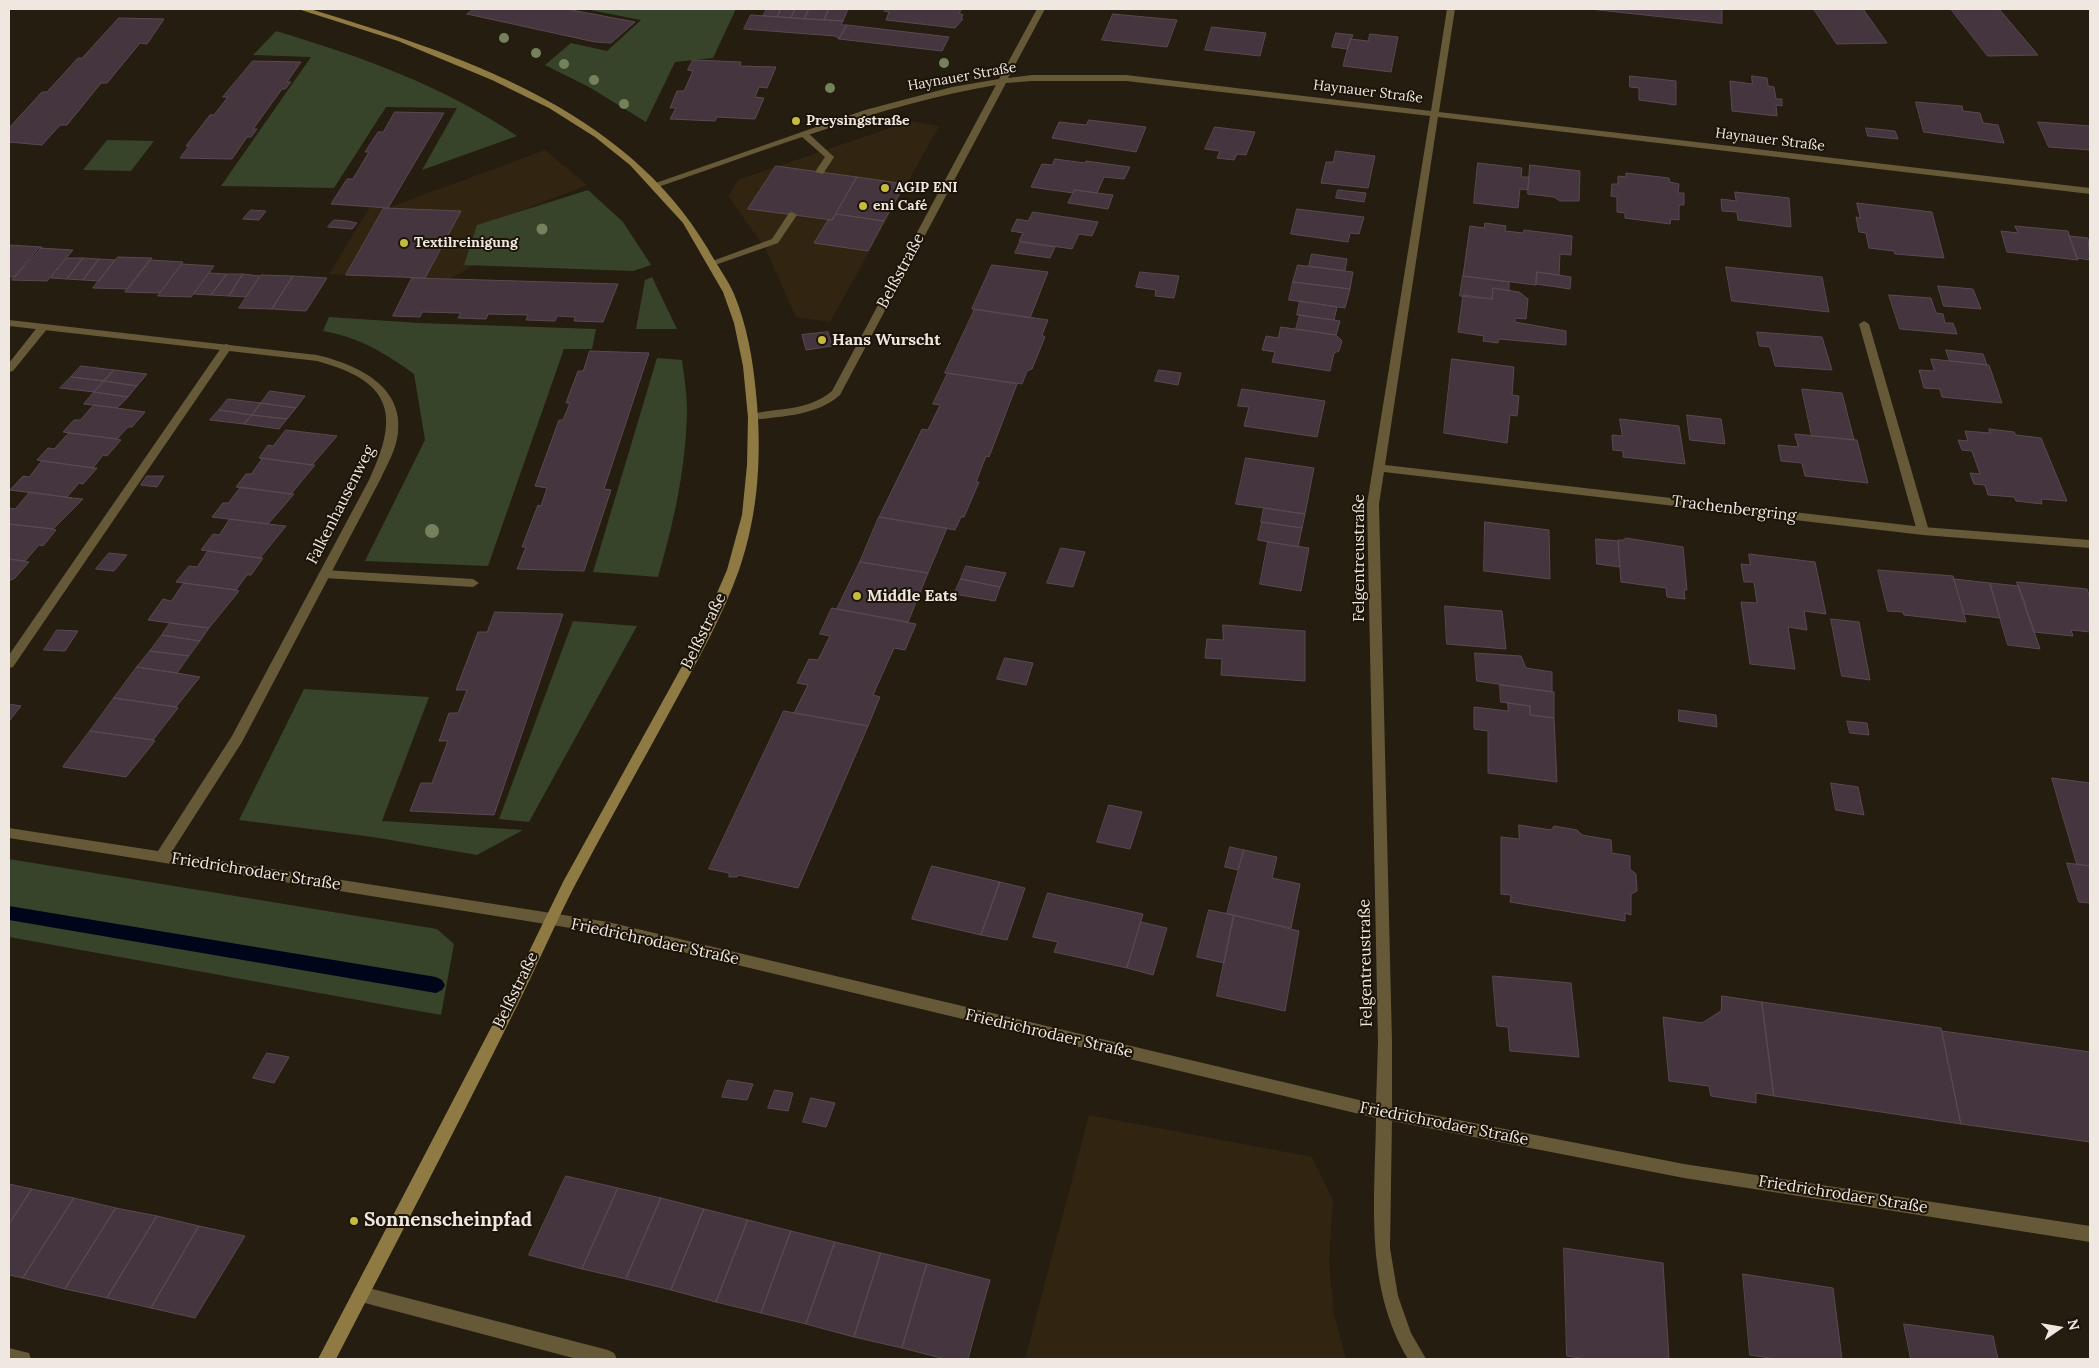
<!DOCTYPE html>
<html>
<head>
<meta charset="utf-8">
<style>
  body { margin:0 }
  #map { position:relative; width:2099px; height:1368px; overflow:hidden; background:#251d10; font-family:Lora,serif }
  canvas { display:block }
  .frame { position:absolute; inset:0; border:10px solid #eee8e0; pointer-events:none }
  .north { position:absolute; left:2034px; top:1303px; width:50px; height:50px; -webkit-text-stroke:4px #1c1408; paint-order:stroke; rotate:77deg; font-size:14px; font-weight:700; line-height:20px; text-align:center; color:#eee8e0 }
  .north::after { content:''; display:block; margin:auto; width:18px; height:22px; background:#eee8e0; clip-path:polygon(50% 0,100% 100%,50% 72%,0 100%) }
</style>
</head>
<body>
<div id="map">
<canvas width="2099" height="1368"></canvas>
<div class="frame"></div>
<div class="north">N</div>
</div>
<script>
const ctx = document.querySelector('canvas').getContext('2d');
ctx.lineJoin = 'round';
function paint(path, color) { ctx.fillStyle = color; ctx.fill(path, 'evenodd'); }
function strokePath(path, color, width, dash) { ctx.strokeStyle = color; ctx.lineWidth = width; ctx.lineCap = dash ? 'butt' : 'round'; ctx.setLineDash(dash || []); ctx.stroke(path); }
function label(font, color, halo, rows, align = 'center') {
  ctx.font = font + ' Lora,serif'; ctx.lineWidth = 4; ctx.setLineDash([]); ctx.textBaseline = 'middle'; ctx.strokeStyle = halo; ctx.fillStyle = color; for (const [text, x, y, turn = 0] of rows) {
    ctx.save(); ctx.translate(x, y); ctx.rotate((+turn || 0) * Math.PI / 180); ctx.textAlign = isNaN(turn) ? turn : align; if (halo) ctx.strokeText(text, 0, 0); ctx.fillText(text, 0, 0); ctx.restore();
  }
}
const built = new Path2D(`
  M910 121 939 126 830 322 796 317 765 248 728 196 738 180Z
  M545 150 587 185 494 221 472 266 450 279 329 274 370 207 388 208Z
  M1089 1115 1312 1157 1333 1200 1329 1262 1334 1314 1346 1359H1025Z`);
const green = new Path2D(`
  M585 9H736L713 58 675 62 646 122 589 87 545 65 571 43 607 51 641 20Z
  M276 31C360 56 444 86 517 136L422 170 457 108 386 107 334 188 221 186 311 57 253 55Z
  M107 140 154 141 131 171 83 170Z
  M588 190 623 222 651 265 633 271 464 265 477 225Z
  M652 277 677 329H636L645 280Z
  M329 317 419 323 596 329 592 349H564L488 566 365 561 425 440 414 374C385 353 359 337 323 331Z
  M657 358 682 360C684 376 687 393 687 410 686 468 674 522 658 577L593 572Z
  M573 621 637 626 529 822 499 819Z
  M304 689 429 697 382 821 523 830 477 855 373 837 239 820Z
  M9 859 437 929 454 944 441 1015 9 937Z`);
const stream = new Path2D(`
  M9 906 436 977 442 980 445 985 442 990 436 993 9 920Z`);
const building = new Path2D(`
  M474 9H566L635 22 611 43 595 42 467 14Z
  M767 9H781L777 17 763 16Z
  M781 9H795L791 18 777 17Z
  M795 9H809L804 19 791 18Z
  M809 9H829L824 20 804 19Z
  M829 9H848L843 21 824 20Z
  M886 9H962L959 13 963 15 961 19H963L955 28 886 20 889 12 884 11Z
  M1590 9H1722V23Z
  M1814 9H1863L1887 43 1837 44Z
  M1951 9H1999L2038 55 1988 56Z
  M1113 14 1177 20 1167 47 1102 40Z
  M751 15 843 21 841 25H847L839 39 835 36 744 29Z
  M119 18 164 19 147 44 140 43 107 83H101L67 125H60L42 145 9 142V128L42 92H47L78 58H82Z
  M847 25 949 37 942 51 839 39Z
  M1212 27 1266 33 1260 56 1205 50Z
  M1336 33 1353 35 1347 49 1332 47Z
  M1370 34 1398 37 1391 72 1343 66 1350 39 1368 41Z
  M693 60 741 62 740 66 776 67 767 88 759 87 755 97 764 98 755 119 717 117 715 121 670 119 676 108H670L677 91H684L693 71 688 70Z
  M253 61 301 62 287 82H291L285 89H282L253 129H257L251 137H247L232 159 180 158 189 146H186L210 115H214L228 97H223Z
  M1630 76 1676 81V105L1639 100V88L1630 87Z
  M1752 76 1767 78 1768 86 1774 87 1776 99H1782V106L1776 105 1777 116 1732 111 1730 81 1752 84Z
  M1916 102 1962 106 1963 111 1980 113 1983 123 1998 125 2004 143 1924 132Z
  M395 112 444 113 388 208 331 204 347 179H353L369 152H365L378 132H383Z
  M1089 120 1146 127 1136 152 1052 138 1059 122 1086 125Z
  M2038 122 2090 126V150L2049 147Z
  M1215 127 1255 132 1246 155 1237 154 1234 160 1217 158 1220 151 1205 149Z
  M1866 128 1895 131 1898 139 1868 136Z
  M1336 151 1375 156 1368 188 1321 183 1326 162H1333Z
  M1055 159 1085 163 1086 161 1130 167 1124 179 1104 177 1097 193 1075 190 1073 193 1031 187 1042 164 1052 165Z
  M1478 163 1522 168 1521 177H1529L1528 190 1520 189 1518 208 1474 203Z
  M1530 165 1580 171 1579 201H1560L1554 197 1528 194Z
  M776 166 857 177 832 220 748 209Z
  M1626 173 1669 178 1670 182 1679 184 1678 193H1684V205H1679V220L1671 219 1670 224 1625 218V213L1617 212V197L1611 196 1612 184H1618V176L1626 177Z
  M857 177 905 184 884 221 836 214Z
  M1075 190 1097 193 1113 195 1108 209 1068 203Z
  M1338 190 1366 193 1364 202 1336 198Z
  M1735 192 1789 198 1791 227 1738 220 1737 212 1722 211 1721 199 1736 201Z
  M1857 203 1932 212 1944 258 1895 254 1894 251 1869 248 1866 233 1859 232 1856 217 1860 218Z
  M384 208 461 211 425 278 346 275Z
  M1297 209 1364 217 1359 234 1350 233 1348 242 1291 234Z
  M251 210 266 211 259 220 243 219Z
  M1033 212 1098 222 1092 236 1079 234 1072 249 1019 241 1023 233 1011 231 1017 219 1028 221Z
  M836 214 884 221 868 251 814 243 828 220H832Z
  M334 220 348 221 357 223 352 229 328 227Z
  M1485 223 1506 226 1505 231 1523 233 1524 230 1572 236 1571 255 1560 254 1559 275 1537 272 1536 285 1463 276 1470 226 1484 228Z
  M2015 226 2068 231 2078 260 2007 252 2001 231 2018 233Z
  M2069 236 2088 238 2090 260 2077 258Z
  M1020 242 1055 247 1050 258 1015 253Z
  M9 245 42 247 15 277H9Z
  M39 248 73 250 47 281 12 280Z
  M1312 254 1347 259 1345 271 1309 266Z
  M118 257 152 258 128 289 93 288Z
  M67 258H83L67 279 51 278Z
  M83 258 99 259 83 280 67 279Z
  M99 259 115 260 99 281 83 280Z
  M150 260 183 262 160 293 125 292Z
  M182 264 214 266 191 297 158 296Z
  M992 265 1048 272 1030 318 972 309Z
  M1298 265 1353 272 1350 289 1293 282Z
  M1726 267 1822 277 1829 312 1732 301Z
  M1140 272 1179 276 1174 298 1155 296 1156 290 1136 287Z
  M1537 272 1571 277 1570 289 1536 284Z
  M209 273 227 274 211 295 194 294Z
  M227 274H243L229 296 211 295Z
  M243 274 260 276 246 297 229 296Z
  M261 275 293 276 272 309 239 308Z
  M293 276 327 278 306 311 272 309Z
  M1463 276 1509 282V291L1493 288 1492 299 1460 296Z
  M412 278 450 279 618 284 603 322 574 321 575 317 557 316 555 321 526 320 528 315 488 314 486 319 458 318 461 313 422 312 420 317 393 316Z
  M1293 282 1350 289 1345 308 1289 300Z
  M1938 286 1973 289 1981 309 1944 306Z
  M1493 288 1519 292 1528 299 1526 319 1515 318V322L1566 331V345L1499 339 1498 343 1483 341 1484 336 1458 332 1463 295 1492 299Z
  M1889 295 1931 298 1936 313 1943 314 1945 323H1953L1957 334 1900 329Z
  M1300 301 1337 307 1334 320 1297 315Z
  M975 309 1048 320 1042 335 1045 337 1032 369 1027 371 1022 384 945 373Z
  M1300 315 1340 321 1336 335 1296 329Z
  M1281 327 1336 335 1342 341 1339 351 1334 353 1330 371 1272 362 1275 352 1262 350 1266 336 1278 338Z
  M828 332 832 346 806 350 802 335Z
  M1757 332 1822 337 1832 370 1775 366 1770 347 1760 346Z
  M1946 350 1983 354 1987 365 1950 361Z
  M590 351 649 353 604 489 611 490 584 571 517 569 526 547H522L538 505 541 506 547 488 535 486 559 420H563L570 403H566L578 371H583Z
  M1452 359 1514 367 1512 395 1519 396 1517 416 1510 415 1507 443 1444 433Z
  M1931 359 1989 365 2002 403 1942 397 1940 389 1924 388 1919 370 1934 371Z
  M81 366 114 370 104 381 71 377Z
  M114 370 147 374 137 386 104 381Z
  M1159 370 1181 373 1178 385 1155 381Z
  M948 373 1017 384 989 457 986 456 976 482H979L964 517H961L955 530 879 517 922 429 928 430 940 405 933 404Z
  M71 377 104 381 94 392 60 388Z
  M104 381 137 386 128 397 94 392Z
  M1242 389 1325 401 1317 437 1244 426 1249 407 1238 406Z
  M1802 389 1842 393 1854 440 1812 436Z
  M270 391 305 396 296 408 261 403Z
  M94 392 128 397 117 408 84 404Z
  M228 399 261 403 252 415 219 410Z
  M261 403 296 408 287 419 252 415Z
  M94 405 117 408 145 412 132 427H128L117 439 63 432 74 420H80Z
  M219 410 252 415 244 424 210 420Z
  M252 415 287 419 279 429 244 424Z
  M1687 415 1721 419 1725 444 1690 440Z
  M1620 419 1679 426 1685 464 1623 457V451L1613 450 1612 435 1622 436Z
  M1989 429 2014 432 2016 435 2041 438 2067 501 2041 499 2042 504 2016 501 2014 497 1988 495 1985 485 1974 484 1970 473 1980 474 1972 451 1962 450 1958 440 1968 441 1965 431 1990 433Z
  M286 430 337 436 312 465 259 458 268 445 273 446Z
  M69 433 117 439 121 440 107 456 103 455 93 468 37 460 48 448 54 449Z
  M1795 434 1857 440 1868 483 1805 476 1802 463 1781 461 1778 445 1798 447Z
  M263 458 312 465H315L291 494 236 487 246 474H251Z
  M1246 458 1314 468 1305 514 1236 504Z
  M42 461 93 468H97L83 484 79 483 67 497 72 498 10 490 23 476 29 477Z
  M147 476H164L157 487 141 485Z
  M241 487 291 494H294L268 524 212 517 223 503H228Z
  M30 492 72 498 83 499 53 529 9 524V508L15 509Z
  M1264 508 1305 514 1302 528 1261 522Z
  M879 517 947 528 928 573 860 562Z
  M230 519 268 524 286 526 260 558 201 550 213 534 219 535Z
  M1262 522 1302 528 1298 547 1258 540Z
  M1485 522 1549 530 1550 579 1484 571Z
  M9 524 53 529 56 530 43 546 39 545 25 561 9 559Z
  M1626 538 1683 547 1687 590H1684L1685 599 1667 597 1666 588 1621 582 1618 540H1623Z
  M1596 539 1618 541 1620 567 1597 564Z
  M1268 542 1309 548 1301 591 1260 584Z
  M1061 548 1085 552 1073 587 1047 583Z
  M208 551 260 558H263L251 575H247L236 590 176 582 189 566 197 567Z
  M109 553 127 555 114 571 96 569Z
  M1749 554 1815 562 1826 614 1804 611 1807 630 1788 627 1795 669 1750 664 1741 602 1757 603 1754 582H1744L1741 564 1750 565Z
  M9 559 29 562 15 578 9 581Z
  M860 562 928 573 908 622 837 609Z
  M966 566 1006 573 1000 587 961 579Z
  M1878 570 1953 576 1966 622 1904 615 1903 612 1888 611Z
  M961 579 1000 587 995 601 954 594Z
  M1954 579 1990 583 2000 618 1965 614Z
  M2017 582 2087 589 2090 597V632L2071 630 2073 636 2034 632Z
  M184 583 236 590 239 591 209 628 148 620 163 599 171 601Z
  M1990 583 2019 586 2040 649 2008 645Z
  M1445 606 1502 611 1506 649 1447 644Z
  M832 608 916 624 905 650 894 648 873 695 880 697 868 726 794 713 808 685 797 683 809 659 818 660 830 636 820 634Z
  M495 612 563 614 494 815 410 811 421 783H432L448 741H439L449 713H458L467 690H456L478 632H487Z
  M1831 619 1859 622 1870 680 1842 676Z
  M170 623 209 628 200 641 162 635Z
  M1223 625 1305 631V681L1221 675 1222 659 1205 658 1207 639 1223 640Z
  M57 630 78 631 65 651 44 650Z
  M162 635 200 641 189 656 150 651Z
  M150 651 189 656 177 673 137 667Z
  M1475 653 1521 656 1526 668 1552 672V692L1477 681Z
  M1005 658 1033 663 1026 685 997 679Z
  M137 667 177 673 200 677 176 707 114 698Z
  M1500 685 1554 692V718L1530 715V706L1501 702Z
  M114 698 176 707 178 708 153 740 90 731Z
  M1508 703 1530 706V715L1554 718 1557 782 1488 773V731L1474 729V707L1508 711Z
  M9 704 21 706 10 720 9 719Z
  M1679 710 1716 715 1717 727 1679 721Z
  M784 711 868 726 798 888 738 875 737 877H729V873L709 869Z
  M1847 721 1867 723 1869 735 1850 733Z
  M90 731 153 740 155 741 126 777 63 767Z
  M2052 778 2090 783V866L2077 864Z
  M1831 783 1858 787 1864 815 1836 810Z
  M1109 805 1142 812 1130 849 1097 842Z
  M1519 825 1551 830 1554 826 1577 830 1582 835 1611 840 1612 853 1630 856V869L1636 874 1637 891 1631 894V915L1625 913V921L1510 902 1511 895 1501 894V837L1519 839Z
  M1230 847 1244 850 1238 870 1225 867Z
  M1244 850 1277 857 1272 878 1300 884 1291 928 1227 914Z
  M2067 863 2090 866V903L2079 902Z
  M932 866 1000 882 981 935 912 919Z
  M1000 882 1025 888 1007 940 981 935Z
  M1048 893 1143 914 1127 968 1054 952 1058 942 1033 937Z
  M1209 910 1234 915 1224 963 1197 957Z
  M1234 915 1299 931 1285 1011 1217 996Z
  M1141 922 1167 928 1153 975 1127 968Z
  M1493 976 1571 983 1579 1057 1510 1051 1508 1027 1497 1026Z
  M1722 996 1762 1002 1774 1096 1756 1093V1103L1711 1096 1709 1086 1669 1081 1663 1017 1702 1023 1721 1011Z
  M1762 1002 1941 1028 1961 1124 1774 1096Z
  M1942 1031 2090 1052V1142L1961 1124Z
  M267 1053 289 1057 274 1083 253 1078Z
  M728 1080 753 1084 747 1100 722 1097Z
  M775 1090 793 1093 788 1111 768 1108Z
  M811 1098 835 1103 826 1127 803 1122Z
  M566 1176 618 1188 582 1269 529 1255Z
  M9 1184 32 1189 9 1224Z
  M618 1188 661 1198 626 1279 582 1269Z
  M32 1189 74 1198 23 1278 9 1275V1224Z
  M74 1198 116 1208 65 1289 23 1278Z
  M661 1198 704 1209 671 1290 626 1279Z
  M116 1208 157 1216 107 1298 65 1289Z
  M704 1209 748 1220 716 1302 671 1290Z
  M157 1216 199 1226 151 1308 107 1298Z
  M748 1220 791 1231 761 1313 716 1302Z
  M199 1226 245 1236 195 1318 151 1308Z
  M791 1231 835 1242 806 1324 761 1313Z
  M835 1242 881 1253 854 1337 806 1324Z
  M1564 1248 1663 1263 1669 1359H1586L1567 1356Z
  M881 1253 927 1264 902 1348 854 1337Z
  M927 1264 990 1280 968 1359H945L902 1348Z
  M1743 1274 1833 1288 1842 1359H1776L1750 1355Z
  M1904 1324 1993 1336 1998 1359H1911Z`);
const lane = new Path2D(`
  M801 132H807L834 157 823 174 815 172 825 157 801 136Z
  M792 212 797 215 778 243 715 265H709L707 263 772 239 789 213Z
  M1864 321 1869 324 1929 531 1927 534 1923 535 1917 531 1859 324Z
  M43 324 48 327 47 329 13 371 9 372V363L39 325Z
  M227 344 232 347 13 667 9 668V655L223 345Z
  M324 570 473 579 479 583 473 587 324 578 318 574Z
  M361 1286 608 1350 614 1353 617 1359H577L361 1302 355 1300 353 1294 355 1288Z`);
const street = new Path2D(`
  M1037 9H1045L1008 78 1032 75H1126L1431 111 1447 9H1455L1439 112 2090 188V194L1438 117 1385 465 1923 527 2090 540V548L1923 535 1384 472 1379 504 1392 1042V1107L1684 1164 2090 1226V1242L1684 1178 1392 1121 1390 1248 1398 1296 1411 1333 1426 1359H1408C1364 1285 1375 1200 1376 1118L608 934 9 838V828L158 851 232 736 369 480C401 413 391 381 317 361L9 326V320L317 355C355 364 404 385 398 433 396 450 387 465 380 480L242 742 171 853 608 922 1376 1104 1378 1042 1367 504 1430 116 1126 81H1032L1006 83 840 395C816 416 783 416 753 420L748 417 749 415C778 407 807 412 832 391L996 85C880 105 770 149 658 187L650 185 865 110 952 87 999 79Z
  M9 1348 29 1353 31 1359H9Z`);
const secondary = new Path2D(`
  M298 9H310C458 54 625 108 708 249 716 264 727 278 734 294 747 325 753 360 756 393 762 452 759 513 739 570 723 615 699 658 676 700 642 763 607 824 574 887 553 928 535 970 515 1010 457 1127 396 1243 336 1359H318L505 1001 563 882 697 639 727 570 742 515 747 465 748 417 743 366 734 323 723 292 683 223 630 165 595 137 549 108 492 80 398 41Z`);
const trees = [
  [504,38,5],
  [536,53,5],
  [944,63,5],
  [564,64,5],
  [594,80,5],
  [830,88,5],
  [624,104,5],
  [542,229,5.5],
  [432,531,7]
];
const markers = [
  [796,121,5,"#c5bc3d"],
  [885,188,5,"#c5bc3d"],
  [863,206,5,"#c5bc3d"],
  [404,243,5,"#c5bc3d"],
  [822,340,5,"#c5bc3d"],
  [857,596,5,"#c5bc3d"],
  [354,1221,5,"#c5bc3d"]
];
const farStreetnames = [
  ["Haynauer Straße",962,77,-10],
  ["Haynauer Straße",1368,92,7],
  ["Haynauer Straße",1770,140,7]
];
const farPoinames = [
  ["Preysingstraße",806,121],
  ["AGIP ENI",895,188],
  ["eni Café",873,206],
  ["Textilreinigung",414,243]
];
const streetNames = [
  ["Belßstraße",901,271,-62],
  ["Falkenhausenweg",341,505,-63],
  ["Trachenbergring",1734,509,7],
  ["Felgentreustraße",1359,558,-90],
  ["Belßstraße",704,631,-64],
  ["Friedrichrodaer Straße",256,872,9],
  ["Friedrichrodaer Straße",655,942,12],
  ["Felgentreustraße",1366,963,-91],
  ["Belßstraße",516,990,-64],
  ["Friedrichrodaer Straße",1049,1034,13],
  ["Friedrichrodaer Straße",1444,1124,11],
  ["Friedrichrodaer Straße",1843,1195,9]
];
const poiNames = [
  ["Hans Wurscht",832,340],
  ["Middle Eats",867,596]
];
const nearPoinames = [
  ["Sonnenscheinpfad",364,1221]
];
paint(built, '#312512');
paint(green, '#374429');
paint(stream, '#00051a');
paint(building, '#45353e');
strokePath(building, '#594951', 1);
paint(lane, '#665938');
paint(street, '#665938');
paint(secondary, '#8f7a43');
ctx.fillStyle = '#74815b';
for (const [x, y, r] of trees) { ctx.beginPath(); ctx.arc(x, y, r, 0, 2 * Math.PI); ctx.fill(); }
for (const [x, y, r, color] of markers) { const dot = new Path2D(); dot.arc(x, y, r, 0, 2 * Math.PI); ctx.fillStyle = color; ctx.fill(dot); strokePath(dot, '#1c1408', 2); }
label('14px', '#eee8e0', '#1c1408', farStreetnames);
label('bold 14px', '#eee8e0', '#1c1408', farPoinames, 'left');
label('16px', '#eee8e0', '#1c1408', streetNames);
label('bold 16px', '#eee8e0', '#1c1408', poiNames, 'left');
label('bold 19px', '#eee8e0', '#1c1408', nearPoinames, 'left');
</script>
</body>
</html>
